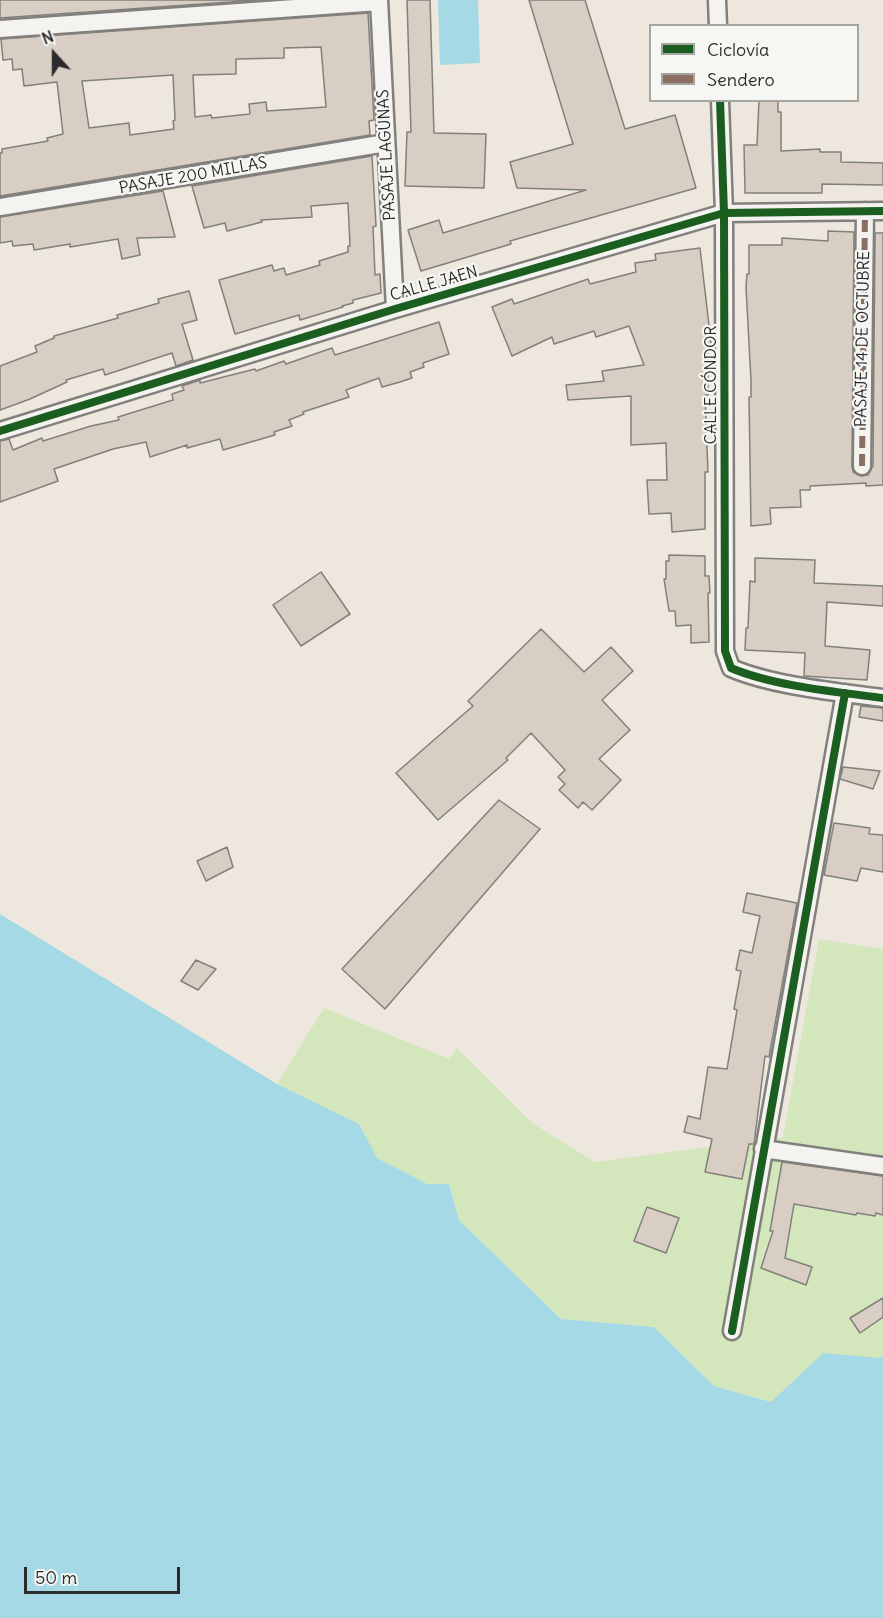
<!DOCTYPE html>
<html>
<head>
<meta charset="utf-8">
<style>
  body { margin:0 }
  #map { position:relative; width:883px; height:1618px; overflow:hidden; background:#ede7de; font-family:Delius,sans-serif }
  canvas { display:block }
  .legend { position:absolute; left:649px; top:24px; width:210px; height:78px; box-sizing:border-box; background:#f6f6f2; border:2px solid #a5a5a2; margin:0; padding:8px 10px; list-style:none; font-size:18px; color:#2b2b2b }
  .legend li { display:flex; align-items:center; gap:12px; height:30px }
  .legend b { width:30px; border:2px solid #a5a5a2 }
  .north { position:absolute; left:24px; top:24px; width:60px; height:60px; -webkit-text-stroke:4px #f6f6f2; paint-order:stroke; rotate:339deg; font-size:16px; font-weight:700; line-height:24px; text-align:center; color:#2b2b2b }
  .north::after { content:''; display:block; margin:auto; width:21px; height:27px; background:#2b2b2b; clip-path:polygon(50% 0,100% 100%,50% 72%,0 100%) }
  .scale { position:absolute; left:24px; top:1567px; width:156px; height:27px; box-sizing:border-box; border:3px solid #2b2b2b; border-top:0; padding-left:8px; font-size:18px; line-height:21px; white-space:nowrap; color:#2b2b2b; -webkit-text-stroke:4px #f6f6f2; paint-order:stroke }
</style>
</head>
<body>
<div id="map">
<canvas width="883" height="1618"></canvas>
<ul class="legend">
<li><b style="height:8px;background:#1b5e20"></b>Ciclovía</li>
<li><b style="height:8px;background:#8d6e63"></b>Sendero</li>
</ul>
<div class="north">N</div>
<div class="scale">50 m</div>
</div>
<script>
const ctx = document.querySelector('canvas').getContext('2d');
ctx.lineJoin = 'round';
function paint(path, color) { ctx.fillStyle = color; ctx.fill(path, 'evenodd'); }
function strokePath(path, color, width, dash) { ctx.strokeStyle = color; ctx.lineWidth = width; ctx.lineCap = dash ? 'butt' : 'round'; ctx.setLineDash(dash || []); ctx.stroke(path); }
function label(font, color, halo, rows, align = 'center') {
  ctx.font = font + ' Delius,sans-serif'; ctx.lineWidth = 4.5; ctx.setLineDash([]); ctx.textBaseline = 'middle'; ctx.strokeStyle = halo; ctx.fillStyle = color; for (const [text, x, y, turn = 0] of rows) {
    ctx.save(); ctx.translate(x, y); ctx.rotate((+turn || 0) * Math.PI / 180); ctx.textAlign = isNaN(turn) ? turn : align; if (halo) ctx.strokeText(text, 0, 0); ctx.fillText(text, 0, 0); ctx.restore();
  }
}
const green = new Path2D(`
  M819 939 883 949V1356L880 1359 823 1353 771 1402 714 1386 654 1327 561 1319 459 1220 449 1184H427L376 1158 359 1124 277 1084 324 1008 449 1059 457 1048 532 1123 595 1162 783 1137Z`);
const water = new Path2D(`
  M438 0H478L480 63 440 65Z
  M0 914 277 1084 359 1124 377 1158 427 1184H449L459 1220 561 1319 654 1327 714 1386 771 1402 823 1353 880 1358 883 1356V1618H0Z`);
const building = new Path2D(`
  M0 0H259L0 18Z
  M407 0H430L434 133 486 134 484 188 405 186 407 132H411Z
  M529 0H585L625 129 675 115 696 188 510 241 511 244 421 271 408 230 439 220 443 233 586 190 517 188 510 162 573 144Z
  M368 13 374 120 369 121 370 135 0 196V153H2V149L48 141 47 138 63 134 57 82 24 86 22 69 13 70 12 59 3 60 1 39ZM321 47 326 107 267 111 266 102 249 104 250 114 212 118 211 115 195 117 193 75 236 74V59L284 58V48ZM173 75 175 120 173 121 174 129 130 135 129 123 89 128 82 81Z
  M759 100H778V112H781V151L820 149V152H841V162L883 163V185L822 184V193H745L744 145H757Z
  M372 156 376 226 373 227 375 275 380 274 381 293 353 300V303L342 306 343 307 300 320 299 315 235 334 219 280 272 265 274 271 284 268 286 275 320 265 319 261 348 252V246H350L348 203 311 206 312 217 261 220 262 222 227 231 225 223 204 228 192 186Z
  M163 191 175 237 137 238 140 255 122 259 118 239 70 247V244L34 250 33 244 13 246 12 241 0 243V217Z
  M828 231 854 232 852 466 853 472 861 476 868 475 873 466 875 233H883V485L866 486V483L810 486V490H800L801 507 770 508 771 524 751 526 749 397H751V381L746 287 747 274H749V245H782V238L828 241Z
  M700 248 712 351H708V395H705L708 472H705V529L672 532 671 513 649 514 647 480H667L666 443 631 445V396L568 400 566 385 604 381 602 371 644 365 629 326 596 337 594 331 554 344 552 337 512 356 492 307 512 299 514 304 588 279 590 284 636 272 635 263 656 260 655 254Z
  M189 291 197 320 182 324 193 360 176 366 172 353 105 375 103 369 66 380 67 382 30 399 0 410V366L37 352 35 346 54 338V336L118 318 117 315 159 303 158 299Z
  M439 322 449 354 423 363 424 367 410 372 412 378 400 382 382 387 379 378 346 390 349 397 303 412 304 414 289 420 292 426 274 432 275 435 223 450 220 439 187 448V445L150 457 146 442 113 449 54 469 58 481 0 502V441L9 439 13 450 42 438 43 441 91 426 119 420 118 417 173 400 172 394 184 390 182 386 200 380V383L255 369 256 371 284 361 286 364 332 348 335 355Z
  M669 555 705 556V576H709L710 593H708L709 642 691 643V625L676 626 675 611H669L664 579H666V561H669Z
  M755 558 815 560 814 583 883 586V606L827 602 825 646 870 650 867 680 804 676 805 653 745 650 746 628H748L750 581 755 582Z
  M321 572 350 614 301 646 273 605Z
  M541 629 584 672 611 647 633 671 602 700 630 730 599 759 621 780 592 810 583 802 578 808 559 790 565 784 558 777 565 770 531 733 506 758 508 760 438 820 396 773 473 706 468 701Z
  M861 706 883 708V721L859 717Z
  M843 767 880 771 873 789 840 779Z
  M499 800 540 829 385 1009 342 969Z
  M834 823 870 828 869 834 883 835V872L861 868 857 881 824 875Z
  M227 847 233 867 206 881 197 861Z
  M747 893 797 903 769 1057 765 1056 754 1144H749L742 1179 705 1172 712 1139 684 1132 688 1116 700 1119 708 1067 727 1069 737 1010 734 1009 741 971 736 970 740 950 752 953 760 916 743 912Z
  M196 960 216 969 198 990 181 981Z
  M782 1162 883 1176V1215L876 1213 875 1216 857 1213 856 1215 794 1204 785 1258 812 1267 806 1285 761 1268 773 1231H770Z
  M647 1207 679 1218 666 1253 634 1241Z
  M883 1298V1317L860 1333 850 1318Z`);
const street = new Path2D(`
  M379 0 395 309
  M717 0 718 26
  M0 29 379 2
  M720 100 724 213 725 651 731 668C773 686 837 692 883 698
  M0 207 386 143
  M0 431 395 309 724 213 883 211
  M862 466 865 211
  M763 1149 883 1166
  M732 1331 845 693`);
const quiet = new Path2D(`
  M862 466 865 211`);
const cycleway = new Path2D(`
  M720 100 724 213 725 651 731 668C773 686 837 692 883 698
  M0 431 395 309 724 213 883 211
  M732 1331 845 693`);
const streetNames = [
  ["PASAJE LAGUNAS",387,155,-93],
  ["PASAJE 200 MILLAS",193,176,-10],
  ["CALLE JAEN",434,284,-16],
  ["PASAJE 14 DE OCTUBRE",863,339,-89],
  ["CALLE CÓNDOR",711,385,-90]
];
paint(green, '#d4e6bc');
paint(water, '#a6d9e6');
paint(building, '#d8cec3');
strokePath(building, '#82807c', 1.5);
strokePath(street, '#82807c', 21);
strokePath(street, '#f4f3f0', 16);
strokePath(quiet, '#8d6e63', 6, [12, 6]);
strokePath(cycleway, '#1b5e20', 8);
label('16px', '#2b2b2b', '#f6f6f2', streetNames);
</script>
</body>
</html>
